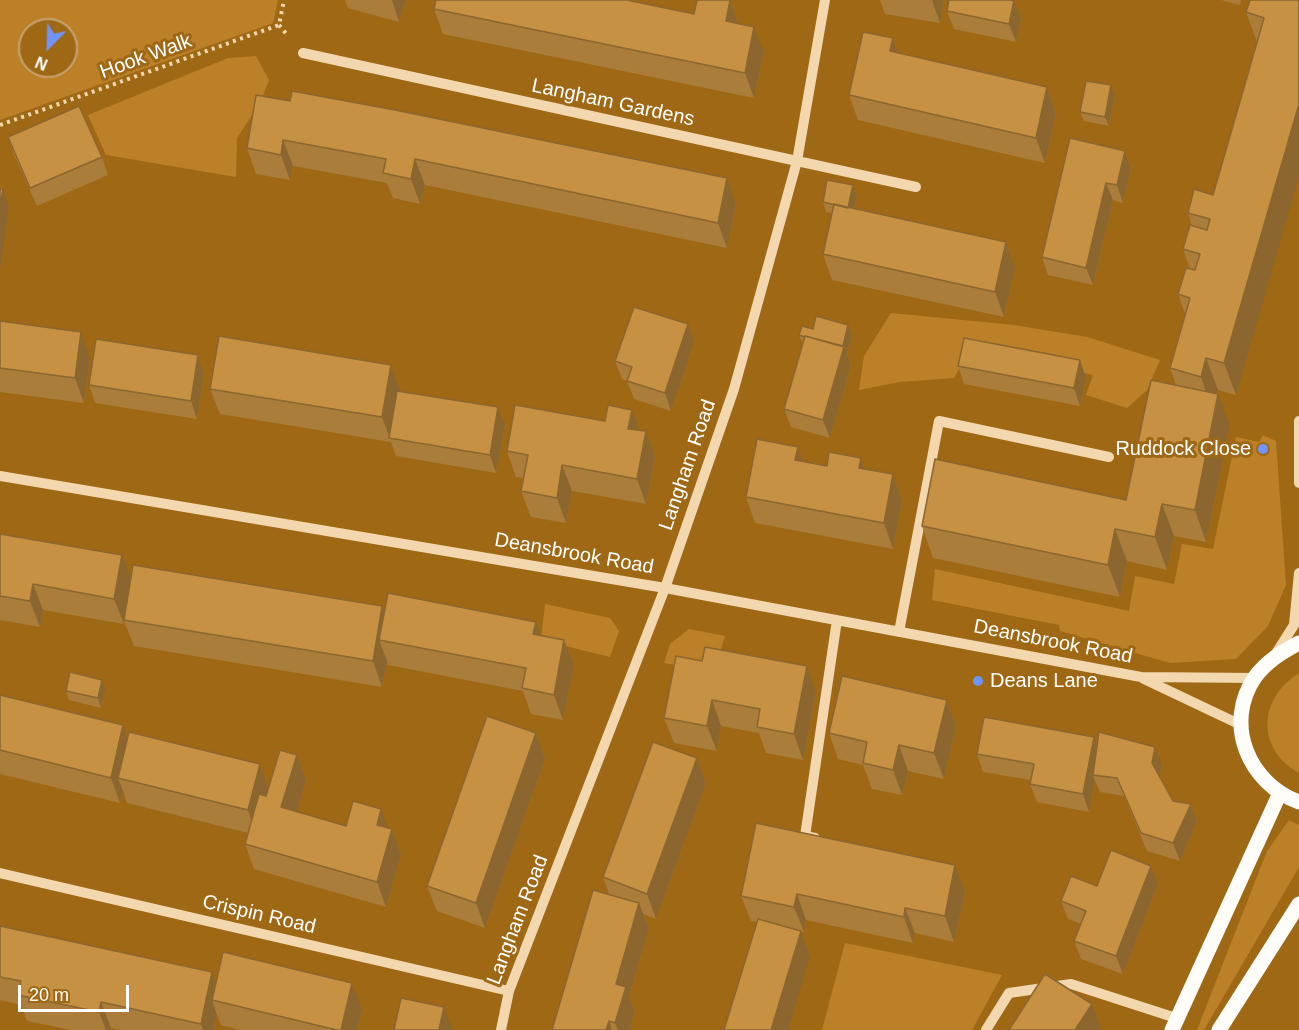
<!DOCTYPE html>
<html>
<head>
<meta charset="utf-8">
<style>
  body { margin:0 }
  #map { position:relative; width:1299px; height:1030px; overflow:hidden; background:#9f6815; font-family:Arial,sans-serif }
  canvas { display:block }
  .north { position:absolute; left:18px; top:18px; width:60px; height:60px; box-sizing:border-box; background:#9f6815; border:2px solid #c5a473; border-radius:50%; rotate:203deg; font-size:16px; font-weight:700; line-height:24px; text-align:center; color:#fff }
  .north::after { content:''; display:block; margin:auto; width:21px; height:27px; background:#7094ff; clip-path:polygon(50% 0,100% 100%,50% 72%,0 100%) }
  .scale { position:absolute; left:18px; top:985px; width:111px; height:27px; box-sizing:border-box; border:3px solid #fff; border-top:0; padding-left:8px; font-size:18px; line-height:21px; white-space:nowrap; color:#fff; -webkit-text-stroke:4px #9f6815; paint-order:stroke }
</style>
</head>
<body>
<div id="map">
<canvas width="1299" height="1030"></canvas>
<div class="north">N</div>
<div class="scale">20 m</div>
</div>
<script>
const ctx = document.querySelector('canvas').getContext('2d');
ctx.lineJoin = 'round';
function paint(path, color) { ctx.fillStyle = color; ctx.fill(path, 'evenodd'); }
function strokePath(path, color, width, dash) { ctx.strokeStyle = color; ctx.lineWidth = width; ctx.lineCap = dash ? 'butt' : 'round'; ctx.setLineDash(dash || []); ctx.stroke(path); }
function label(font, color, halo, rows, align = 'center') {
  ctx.font = font + ' Arial,sans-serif'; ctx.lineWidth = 6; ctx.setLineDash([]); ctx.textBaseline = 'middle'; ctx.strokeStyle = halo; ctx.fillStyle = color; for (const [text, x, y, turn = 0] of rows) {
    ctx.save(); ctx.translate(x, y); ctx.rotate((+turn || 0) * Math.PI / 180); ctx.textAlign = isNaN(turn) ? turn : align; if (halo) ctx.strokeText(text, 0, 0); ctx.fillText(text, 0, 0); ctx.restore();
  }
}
const green = new Path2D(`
  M0 0H278L273 23 0 120ZM30 30H66V66H30Z
  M256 56 269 80 260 103 237 138 236 177 106 155 88 115 228 58Z
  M891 313 1014 325 1087 337 1160 360 1147 390 1127 408 1086 395 1093 375 971 348 954 378 900 382 859 390 864 356Z
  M1263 435 1276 441 1286 585 1268 626 1236 659 1170 663 1060 631 1059 625 932 600 935 569 1129 611 1135 576 1174 584 1182 544 1213 549 1236 437 1259 442Z
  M545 604 610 618 619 631 610 657 541 640Z
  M689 629 725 636 714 672 664 663 670 644Z
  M1299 673V773C1255 748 1259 698 1299 673Z
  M1289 820 1299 825V867L1204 1030H1197L1267 851Z
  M845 943 1002 975 972 1030H822Z`);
const path = new Path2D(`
  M279 25 288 36
  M0 125 279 25 284 0`);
const minor = new Path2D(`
  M303 53 916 187
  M1299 421V483
  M0 476 665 588 1141 677 1255 678
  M899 632 939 421 1109 457
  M1275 655 1294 625 1299 573
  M1144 679 1241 725
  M815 838 805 836 837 620
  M0 873 509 991
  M501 1030 509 991 665 588 734 389 797 161 825 0
  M986 1030 1009 993 1071 984 1176 1018`);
const major = new Path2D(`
  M1299 643C1282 652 1267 661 1255 677 1223 724 1249 784 1299 802
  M1172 1030 1279 795
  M1219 1030 1299 904`);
const wall = new Path2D(`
  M345 0H406L399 22 348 8Z
  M730 0 738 23 764 52 754 98 443 34 434 9 694 14Z
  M880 0H944L940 23 885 14Z
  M1221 0H1241L1240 5Z
  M1299 0 1236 395 1218 390 1217 394 1230 426 1206 542 1174 536 1167 570 1127 561 1120 597 933 558 922 526 1126 500 1176 385 1170 368 1185 314 1178 294 1190 269 1183 249 1192 226 1188 213 1213 195 1257 42 1246 12Z
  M947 11 1021 19 1016 42 954 29Z
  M893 38 898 53 1047 87 1056 113 1045 163 858 120 849 95Z
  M1111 85 1115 95 1109 126 1084 121 1080 112Z
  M256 95 736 204 727 248 425 185 420 204 393 198 387 183 293 166 290 180 256 174 247 148Z
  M8 137 102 157 108 175 37 206 14 155Z
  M1125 151 1131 169 1123 203 1113 200 1093 285 1048 275 1042 257Z
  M853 185 857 195 854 209 1006 242 1015 268 1004 317 832 280 823 254 832 213 826 212 823 202Z
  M0 321 90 358 84 403 0 392Z
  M813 329 852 335 847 354 851 365 830 438 791 427 784 409 803 344 799 335Z
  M694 342 671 411 634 399 627 381 622 379 615 361Z
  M198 355 204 373 197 419 95 403 89 385Z
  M391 365 400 391 505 425 496 473 396 456 391 442 220 414 210 389Z
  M958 366 1086 378 1080 406 964 384Z
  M639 430 655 457 646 504 572 491 566 523 531 517 521 491 524 478 516 477 507 451Z
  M861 458 865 469 893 474 902 500 893 549 755 523 746 497 803 462 827 466Z
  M0 534 131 579 384 612 541 635 574 666 563 720 531 714 523 691 388 665 387 661 382 687 134 646 124 621V624L43 610 40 627 0 620Z
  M676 656 816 692 803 760 766 753 759 733 721 726 717 751 674 743 664 718Z
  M106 689 101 708 69 700 66 691Z
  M0 695 123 725 128 738 260 764 268 788 297 755 306 780 297 812 346 826 388 828 392 829 401 855 386 907 254 869 245 844 248 833 127 803 123 791 120 803 0 774Z
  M947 700 956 726 944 779 908 771 902 795 872 789 863 765 838 759 829 733Z
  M536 733 545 759 485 928 437 911 427 886Z
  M1097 747 1162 765 1160 776 1173 801 1191 804 1197 822 1180 861 1147 851 1124 796 1100 792 1095 781 1089 812 1037 802 1030 784 1031 780 983 772 977 754Z
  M697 758 706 784 656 919 644 914 649 929 629 996 635 1012 630 1030H552L609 894 603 877Z
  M1158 884 1123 974 1081 959 1074 941 1081 924 1068 919 1061 901 1097 886Z
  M965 891 954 942 915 933 913 943 806 920 804 932H801L810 957 757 922 751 921 741 896Z
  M0 926 216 983 362 1009 357 1030H241L221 1025 217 1015 214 1030H122L111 1028 110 1030H71L27 1021 21 1005 0 1000Z`);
const shadedWall = new Path2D(`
  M392 0H406L399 22Z
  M730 0 739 26 726 21Z
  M932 0H944L940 23Z
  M1014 1 1021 19 1016 42 1009 24Z
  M754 27 764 52 754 98 745 73Z
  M893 38 902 64 890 51Z
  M1111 85 1115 95 1109 126 1105 117Z
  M1047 87 1056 113 1045 163 1036 138Z
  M1299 104V177L1236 395 1224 363Z
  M283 140 293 166 290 180 281 155Z
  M1125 151 1131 169 1123 203 1117 185Z
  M415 159 425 185 420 204 411 179Z
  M727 178 736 204 727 248 718 223Z
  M1106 183 1113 200 1093 285 1086 268Z
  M853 185 857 195 852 217 848 208Z
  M3 189 9 207 0 270V207Z
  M1006 242 1015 268 1004 317 995 292Z
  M688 324 694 342 671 411 665 393Z
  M848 325 852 335 847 354 851 365 830 438 823 420Z
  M81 332 90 358 84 403 75 378Z
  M198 355 204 373 197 419 191 401Z
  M1206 358 1218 390 1212 409 1201 377Z
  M1080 360 1086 378 1080 406 1074 388Z
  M391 365 400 390 392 438H390L382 417Z
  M1218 394 1230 426 1206 542 1195 510Z
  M498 407 505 425 496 473 490 455Z
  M632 410 641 435 628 429Z
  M646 431 655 457 646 504 637 479Z
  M798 447 807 472 795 460Z
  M861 458 870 483 859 468Z
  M562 465 572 491 566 523 557 498Z
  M893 474 902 500 893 549 884 523Z
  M1162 504 1174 536 1167 570 1155 537Z
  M1115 529 1127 561 1120 597 1108 565Z
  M122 555 132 581 124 624 114 599Z
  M33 584 43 610 40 627 30 601Z
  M382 606 391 631 379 640 387 661 382 687 373 661Z
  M536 622 545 647 533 634Z
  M564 640 574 666 563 720 554 695Z
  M807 666 816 692 803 760 794 734Z
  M102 680 106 689 101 708 98 698Z
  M712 700 721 726 717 751 707 726Z
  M947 700 956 726 944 779 934 753Z
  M123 725 133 751 118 778 123 791 120 803 111 778Z
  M536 733 545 759 485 928 476 903Z
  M1094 737 1100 755 1093 775 1095 781 1089 812 1083 794Z
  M899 745 908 771 902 795 893 770Z
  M1155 747 1162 765 1159 781 1152 763Z
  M297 755 306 780 291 833 281 807Z
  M697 758 706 784 656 919 647 894Z
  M260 764 269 790 257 836 248 810Z
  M1191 804 1197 822 1180 861 1173 843Z
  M381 809 390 835 392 829 401 855 386 907 377 882V825Z
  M955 865 965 891 954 942 945 916Z
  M1151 866 1158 884 1123 974 1116 956Z
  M797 894 806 920 804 932 794 907Z
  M639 903 649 929 629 996 635 1012 630 1030H618L615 1023 616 984Z
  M905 908 915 933 913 943 904 917Z
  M801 931 810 957 788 1030H771Z
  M212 972 221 998 212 1000 217 1015 214 1030H203L201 1024Z
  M352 983 362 1009 357 1030H341Z
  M101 1002 111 1028 110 1030H106L99 1012Z
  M1092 1004 1101 1029 1100 1030H1075Z
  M444 1007 453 1030H439Z
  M609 1021 612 1030H606Z`);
const building = new Path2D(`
  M436 0H627L694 14 697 0H730L726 21 754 27 745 73 434 9Z
  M949 0H1010L1014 1 1009 24 947 11Z
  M1250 0H1299V104L1224 363 1206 358 1201 377 1170 368 1190 298 1178 294 1186 268 1195 270 1200 254 1183 249 1190 225 1207 230 1210 219 1188 213 1194 189 1213 195 1264 18 1246 12Z
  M863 32 893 38 890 51 1047 87 1036 138 849 95Z
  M1086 81 1111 85 1105 117 1080 112Z
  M292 91 395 110 727 178 718 223 415 159 411 179 383 173 386 159 283 140 281 155 247 148 256 95 290 101Z
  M79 106 102 157 30 188 8 137Z
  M1070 138 1125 151 1117 185 1106 183 1086 268 1042 257Z
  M827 180 853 185 848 208 823 202Z
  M0 189H3L0 207Z
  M834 204 1006 242 995 292 823 254Z
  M634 307 688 324 665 393 627 381 632 367 615 361Z
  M816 316 848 325 843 346 805 336V337L799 335 802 326 813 329Z
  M0 321 81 332 75 378 0 368Z
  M219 336 391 365 382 417 210 389Z
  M805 336 844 347 823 420 784 409Z
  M964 338 1080 360 1074 388 958 366Z
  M96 339 198 355 191 401 89 385Z
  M1151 380 1218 394 1195 510 1162 504 1155 537 1115 529 1108 565 922 526 935 459 1126 500Z
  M397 391 498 407 490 455 389 438Z
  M515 405 605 421 608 405 632 410 628 429 646 431 637 479 562 465 557 498 521 491 528 455 507 451Z
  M757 439 798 447 795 460 827 466 829 452 861 458 859 468 893 474 884 523 746 497Z
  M0 534 122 555 114 599 33 584 30 601 0 596Z
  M133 565 382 606 373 661 124 620Z
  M388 593 536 622 533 634 564 640 554 695 522 688 526 668 379 640Z
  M705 647 807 666 794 734 757 727 760 709 712 700 707 726 664 718 676 656 702 661Z
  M70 672 102 680 98 698 66 691Z
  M842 676 947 700 934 753 899 745 893 770 863 763 867 742 829 733Z
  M0 695 123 725 111 778 0 750Z
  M487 716 536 733 476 903 427 886Z
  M984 717 1094 737 1083 794 1030 784 1034 764 977 754Z
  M129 732 260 764 248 810 118 778Z
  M1099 732 1155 747 1152 763 1173 801 1191 804 1173 843 1141 833 1117 778 1093 775Z
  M653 742 697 758 647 894 603 877Z
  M280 750 297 755 281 807 346 826 353 801 381 809 377 825 392 829 377 882 245 844 259 794 266 796Z
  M756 823 955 865 945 916 905 908 904 917 797 894 794 907 741 896Z
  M1111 850 1151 866 1116 956 1074 941 1086 911 1061 901 1071 876 1097 886Z
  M593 890 639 903 616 984 626 987 615 1023 609 1021 606 1030H552Z
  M758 919 801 931 771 1030H724Z
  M0 926 212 972 201 1024 101 1002 99 1012 18 995 21 981 0 977Z
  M223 952 352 983 341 1030H337L212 1000Z
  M1045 974 1092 1004 1075 1030H1009Z
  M401 998 444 1007 439 1030H394Z`);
const markers = [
  [1263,449,6,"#7094ff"],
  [978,681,6,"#7094ff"]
];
const streetNames = [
  ["Hook Walk",146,57,-20],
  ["Langham Gardens",613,103,12],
  ["Langham Road",688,465,-71],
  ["Deansbrook Road",574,554,10],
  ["Deansbrook Road",1053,642,11],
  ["Crispin Road",259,915,13],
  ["Langham Road",518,920,-69]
];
const poiNames = [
  ["Ruddock Close",1251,449],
  ["Deans Lane",990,681,"left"]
];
paint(green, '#bc8029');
strokePath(path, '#f3d7ae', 4, [3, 4.5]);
strokePath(minor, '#f3d7ae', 10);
strokePath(major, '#fffdfa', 15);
paint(wall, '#aa7d3a');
paint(shadedWall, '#8b662f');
paint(building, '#c69143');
strokePath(building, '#8b662f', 1.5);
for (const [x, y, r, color] of markers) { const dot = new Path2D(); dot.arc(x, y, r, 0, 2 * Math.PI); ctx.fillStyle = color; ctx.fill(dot); strokePath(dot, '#9f6815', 2); }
label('20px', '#fff', '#9f6815', streetNames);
label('20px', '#fff', '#9f6815', poiNames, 'right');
</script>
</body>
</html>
